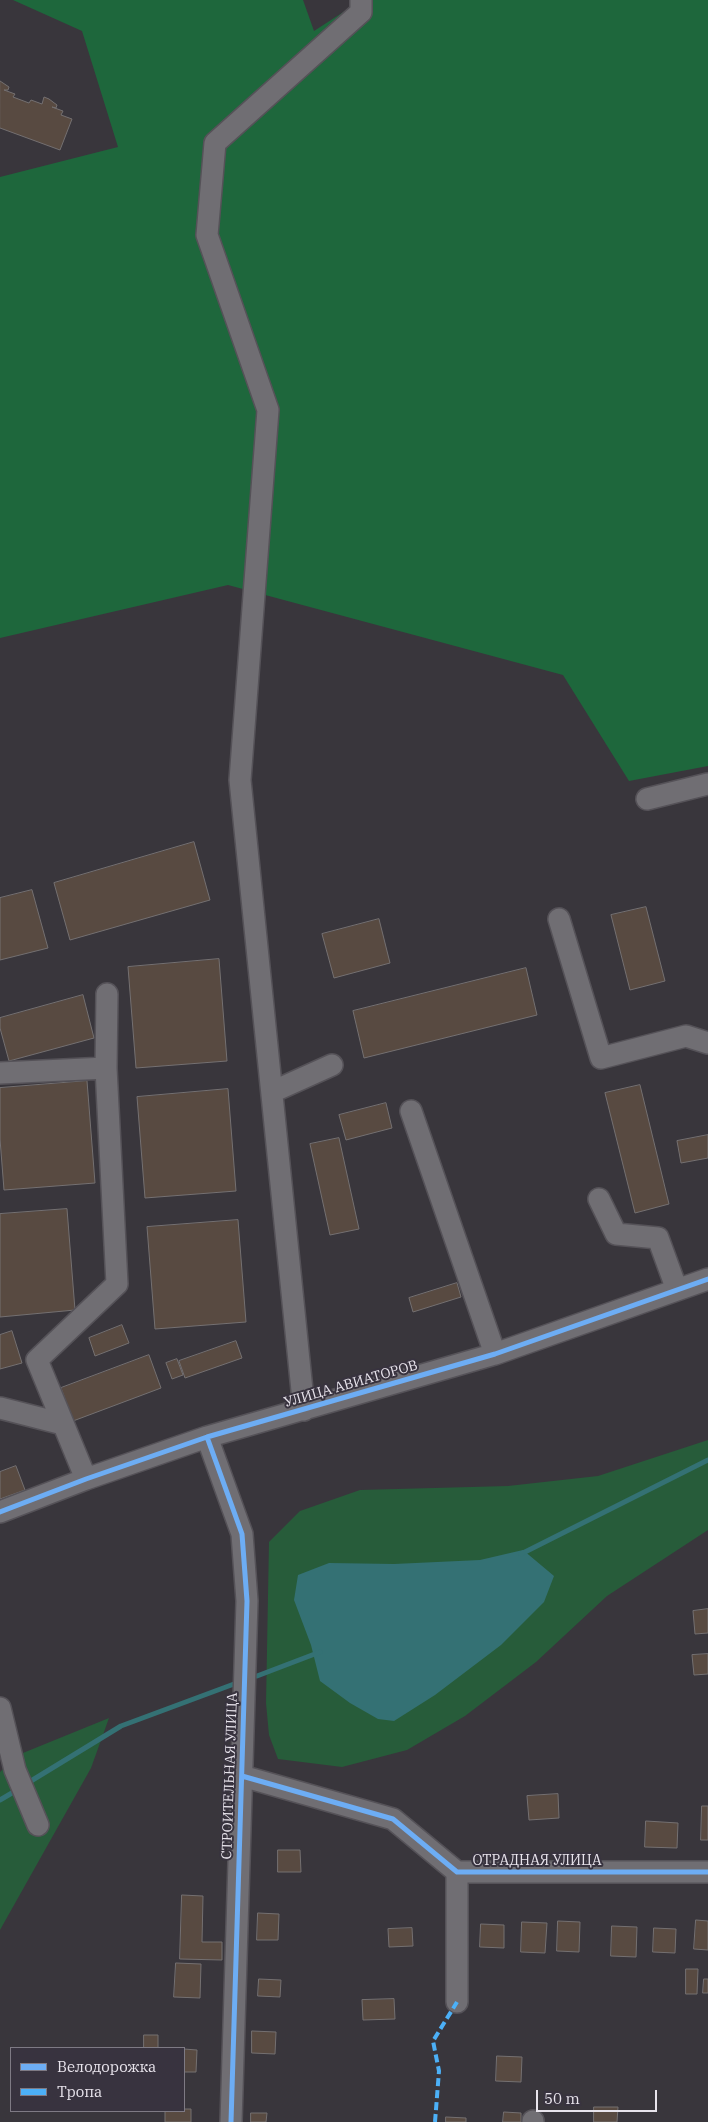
<!DOCTYPE html>
<html>
<head>
<meta charset="utf-8">
<style>
  body { margin:0 }
  #map { position:relative; width:708px; height:2122px; overflow:hidden; background:#39363c; font-family:"IBM Plex Serif",serif }
  canvas { display:block }
  .legend { position:absolute; left:10px; top:2047px; width:175px; height:65px; box-sizing:border-box; background:#38333f; border:1px solid #7e7a84; margin:0; padding:6px 9px; list-style:none; font-size:15px; color:#e8e4ec }
  .legend li { display:flex; align-items:center; gap:10px; height:25px }
  .legend b { width:25px; border:1px solid #7e7a84 }
  .scale { position:absolute; left:536px; top:2090px; width:121px; height:22px; box-sizing:border-box; border:2px solid #e8e4ec; border-top:0; padding-left:6px; font-size:15px; line-height:18px; white-space:nowrap; color:#e8e4ec; -webkit-text-stroke:4px #38333f; paint-order:stroke }
</style>
</head>
<body>
<div id="map">
<canvas width="708" height="2122"></canvas>
<ul class="legend">
<li><b style="height:6px;background:#6dadf4"></b>Велодорожка</li>
<li><b style="height:6px;background:#4cb0f7"></b>Тропа</li>
</ul>
<div class="scale">50 m</div>
</div>
<script>
const ctx = document.querySelector('canvas').getContext('2d');
ctx.lineJoin = 'round';
function paint(path, color) { ctx.fillStyle = color; ctx.fill(path, 'evenodd'); }
function strokePath(path, color, width, dash) { ctx.strokeStyle = color; ctx.lineWidth = width; ctx.lineCap = dash ? 'butt' : 'round'; ctx.setLineDash(dash || []); ctx.stroke(path); }
function label(font, color, halo, rows, align = 'center') {
  ctx.font = font + ' "IBM Plex Serif",serif'; ctx.lineWidth = 4; ctx.setLineDash([]); ctx.textBaseline = 'middle'; ctx.strokeStyle = halo; ctx.fillStyle = color; for (const [text, x, y, turn = 0] of rows) {
    ctx.save(); ctx.translate(x, y); ctx.rotate((+turn || 0) * Math.PI / 180); ctx.textAlign = isNaN(turn) ? turn : align; if (halo) ctx.strokeText(text, 0, 0); ctx.fillText(text, 0, 0); ctx.restore();
  }
}
const green = new Path2D(`
  M708 1440V1530L607 1596 536 1662 465 1716 407 1750 342 1767 278 1759 269 1735 266 1703 269 1542 300 1511 360 1490 508 1486 598 1476Z
  M109 1718 91 1768 0 1930V1772L18 1755Z`);
const forest = new Path2D(`
  M13 0H303L314 31 362 0H708V766L629 781 563 675 228 585 0 638V177L118 147 82 31Z`);
const water = new Path2D(`
  M523 1550 554 1576 544 1602 501 1645 435 1695 394 1721 378 1719 350 1703 320 1681 311 1645 294 1600 298 1575 329 1563 394 1564 480 1560Z`);
const stream = new Path2D(`
  M521 1554 708 1460
  M257 1676 320 1652
  M26 1784 121 1726 234 1684
  M0 1800 17 1790`);
const building = new Path2D(`
  M0 81 9 87 8 90H4L15 94 13 97 29 103 31 100 42 104 44 97 49 99 57 105 56 108 52 107 63 111 61 115 72 119 60 150 0 128Z
  M194 842 210 900 70 940 54 883Z
  M32 890 48 948 0 960V898Z
  M646 907 665 981 630 990 611 915Z
  M379 919 390 963 334 978 322 934Z
  M219 959 227 1061 136 1068 128 967Z
  M526 968 537 1015 364 1058 353 1011Z
  M83 995 94 1038 9 1061 0 1028V1018Z
  M87 1081 95 1183 4 1190 0 1139V1088Z
  M640 1085 669 1204 635 1213 605 1093Z
  M228 1089 236 1191 145 1198 137 1097Z
  M386 1103 392 1128 346 1140 339 1115Z
  M708 1135V1158L681 1163 677 1141Z
  M339 1138 359 1229 330 1235 310 1144Z
  M67 1209 75 1310 0 1317V1214Z
  M238 1220 246 1322 155 1329 147 1227Z
  M457 1283 461 1297 413 1312 409 1298Z
  M122 1325 129 1343 95 1356 89 1338Z
  M12 1331 22 1363 0 1369V1335Z
  M236 1341 242 1358 185 1378 179 1361Z
  M149 1355 161 1388 73 1421 61 1388Z
  M177 1359 183 1375 172 1379 166 1363Z
  M16 1466 25 1490 0 1499V1472Z
  M708 1609V1633L695 1634 693 1611Z
  M708 1654V1674L694 1675 692 1655Z
  M558 1794 559 1818 529 1820 527 1796Z
  M702 1806H708V1840H701Z
  M646 1821 678 1823 677 1848 645 1847Z
  M278 1850H300L301 1872H278Z
  M182 1895 203 1896 202 1942H222V1960L180 1959Z
  M258 1913 279 1914 278 1940H257Z
  M696 1920 708 1921V1950L694 1949Z
  M558 1921 580 1922 579 1952 557 1951Z
  M522 1922 547 1923 545 1953 521 1952Z
  M481 1924 504 1925V1948L480 1947Z
  M612 1926 637 1927 636 1957 611 1956Z
  M412 1928 413 1946 389 1947 388 1929Z
  M654 1928 676 1929 675 1953 653 1952Z
  M176 1963 201 1964 200 1998 174 1997Z
  M686 1969H698L697 1994H686Z
  M259 1979 281 1980 280 1997 258 1996Z
  M704 1979H708V1993H703Z
  M394 1999 395 2019 363 2020 362 2000Z
  M252 2031 276 2032 275 2054 252 2053Z
  M144 2035H158V2048H144Z
  M184 2049 197 2050 196 2072H184Z
  M497 2056 522 2057 521 2082 496 2081Z
  M594 2107H618L617 2122H594Z
  M184 2109H191V2122H165V2111H184Z
  M504 2112 521 2113V2122H503Z
  M251 2113H267L266 2122H251Z
  M446 2117 466 2118V2122H446Z`);
const minor = new Path2D(`
  M647 799 708 784
  M559 919 601 1058 686 1036 708 1043
  M0 1073 106 1068
  M272 1092 332 1065
  M411 1111 495 1354
  M599 1199 616 1234 658 1238 677 1290
  M0 1408 63 1424
  M304 1410 240 780 268 410 207 235 215 143 361 12V0
  M207 1437 242 1534 247 1601 231 2122
  M86 1479 37 1360 117 1284 106 1068 107 994
  M0 1512 86 1479 207 1437 495 1354 708 1279
  M0 1708 15 1770 38 1825
  M242 1776 393 1819 457 1872H708
  M457 1872V2002
  M533 2122V2121`);
const quiet = new Path2D(`
  M435 2122 439 2071 433 2041 457 2002`);
const cycleway = new Path2D(`
  M207 1437 242 1534 247 1601 231 2122
  M0 1512 86 1479 207 1437 495 1354 708 1279
  M242 1776 393 1819 457 1872H708`);
const streetNames = [
  ["УЛИЦА АВИАТОРОВ",351,1384,-16],
  ["СТРОИТЕЛЬНАЯ УЛИЦА",230,1776,-88],
  ["ОТРАДНАЯ УЛИЦА",537,1861]
];
paint(green, '#275c3a');
paint(forest, '#1e673c');
paint(water, '#347174');
strokePath(stream, '#347174', 5);
paint(building, '#584a41');
strokePath(building, '#747071', 1);
strokePath(minor, '#555258', 24);
strokePath(minor, '#706e73', 21);
strokePath(quiet, '#4cb0f7', 4, [8, 4]);
strokePath(cycleway, '#6dadf4', 5);
label('14px', '#e8e4ec', '#38333f', streetNames);
</script>
</body>
</html>
